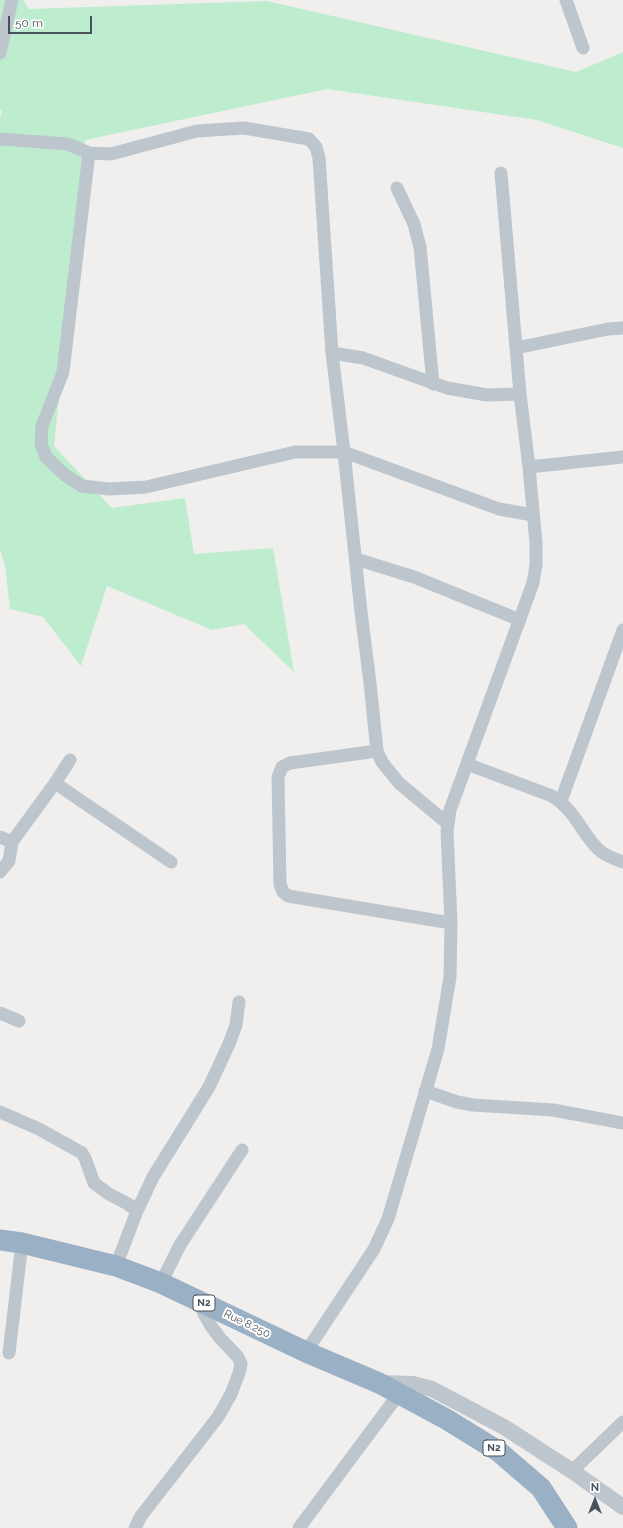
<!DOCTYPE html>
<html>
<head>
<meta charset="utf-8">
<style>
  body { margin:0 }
  #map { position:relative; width:623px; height:1528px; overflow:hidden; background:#f1eeee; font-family:Raleway,sans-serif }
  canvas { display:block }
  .north { position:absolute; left:575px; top:1480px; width:40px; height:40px; -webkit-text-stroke:3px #fff; paint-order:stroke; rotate:0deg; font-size:11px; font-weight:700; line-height:16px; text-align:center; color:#47525b }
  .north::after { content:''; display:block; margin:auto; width:14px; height:18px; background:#47525b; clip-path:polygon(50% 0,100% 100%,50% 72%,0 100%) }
  .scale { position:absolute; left:8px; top:16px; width:84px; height:18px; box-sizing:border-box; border:2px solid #47525b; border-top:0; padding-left:5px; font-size:12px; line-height:14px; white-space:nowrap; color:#47525b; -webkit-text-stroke:3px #fff; paint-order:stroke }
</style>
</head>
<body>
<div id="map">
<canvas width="623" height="1528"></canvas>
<div class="north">N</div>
<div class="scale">50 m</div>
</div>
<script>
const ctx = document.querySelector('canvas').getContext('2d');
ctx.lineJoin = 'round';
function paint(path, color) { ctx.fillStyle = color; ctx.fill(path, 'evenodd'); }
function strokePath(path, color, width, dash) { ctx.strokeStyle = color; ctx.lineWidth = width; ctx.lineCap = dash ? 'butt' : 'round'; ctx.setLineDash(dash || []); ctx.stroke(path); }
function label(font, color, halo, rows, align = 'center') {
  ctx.font = font + ' Raleway,sans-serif'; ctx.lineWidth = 4; ctx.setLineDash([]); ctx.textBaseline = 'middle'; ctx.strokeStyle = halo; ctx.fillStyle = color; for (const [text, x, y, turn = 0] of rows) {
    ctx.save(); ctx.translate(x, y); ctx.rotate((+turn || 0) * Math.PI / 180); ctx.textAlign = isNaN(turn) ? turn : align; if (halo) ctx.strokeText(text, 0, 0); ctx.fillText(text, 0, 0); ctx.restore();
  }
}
const green = new Path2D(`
  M0 0H23L29 9 267 1 576 72 623 52V148L537 120 327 89 85 140 54 446 112 508 185 498 194 554 273 548 294 672 244 624 212 630 107 586 81 666 43 617 10 609 5 565 0 550V118L2 111 0 110Z`);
const minor = new Path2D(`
  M566 0 583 48
  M0 53 12 0
  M0 139 68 144 89 153 111 154 197 131 244 128 309 139 316 147 319 158 332 353 344 452H295L146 487 109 489 82 486 65 475 46 457 41 444 42 426 63 372 89 153
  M397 188 414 224 420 247 433 384
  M516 348 608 329 623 328
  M332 353 363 358 447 388 487 395 520 394
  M529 467 623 457
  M356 559 414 577 520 620
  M377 751 290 763 282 767 278 777 280 884 283 892 288 896 451 923
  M467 764 552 796C575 810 581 832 598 849 605 856 615 859 623 862
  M55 783 171 862
  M561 801 623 630
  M448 824 399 783 382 762 377 751 370 683 361 612 344 452 499 509 533 515
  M0 837 12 842
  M0 872 9 861 12 842 55 783 70 760
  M0 1013 19 1021
  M425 1091 457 1102 473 1105 553 1110 623 1123
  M0 1112 39 1129 82 1153 85 1158 94 1183 109 1194 128 1204 137 1211
  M116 1266 137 1211 153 1177 209 1087 229 1044 236 1025 239 1002
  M161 1283 180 1245 242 1150
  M306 1352 374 1249 388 1219 438 1049 450 977 451 923 447 831 450 810 533 583 536 565V543L529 467 520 394 501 173
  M9 1353 22 1243
  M572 1471 623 1422
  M135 1528 141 1516 218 1417 231 1394 239 1373 241 1364 238 1357 220 1338 211 1326 204 1314 200 1301
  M299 1528 398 1395`);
const tertiary = new Path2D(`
  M381 1383 413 1384 432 1389 504 1427 572 1471 623 1507`);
const trunk = new Path2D(`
  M0 1240 22 1243 116 1266 161 1283 306 1352 379 1383 446 1419 498 1451 541 1488 567 1528`);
const shields = [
  [204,1303,22],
  [494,1448,22]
];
const shieldNames = [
  ["N2",204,1303],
  ["N2",494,1448]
];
const streetNames = [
  ["Rue 8.250",247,1324,26]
];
paint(green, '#bdedce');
strokePath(minor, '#bdc6cd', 13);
strokePath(tertiary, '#bdc6cd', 16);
strokePath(trunk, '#9ab0c4', 21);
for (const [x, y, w] of shields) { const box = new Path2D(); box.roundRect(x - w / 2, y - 8, w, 16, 3); ctx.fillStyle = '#fff'; ctx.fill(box); strokePath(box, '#47525b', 1); }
label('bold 10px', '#47525b', null, shieldNames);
label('11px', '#47525b', '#fff', streetNames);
</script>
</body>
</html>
